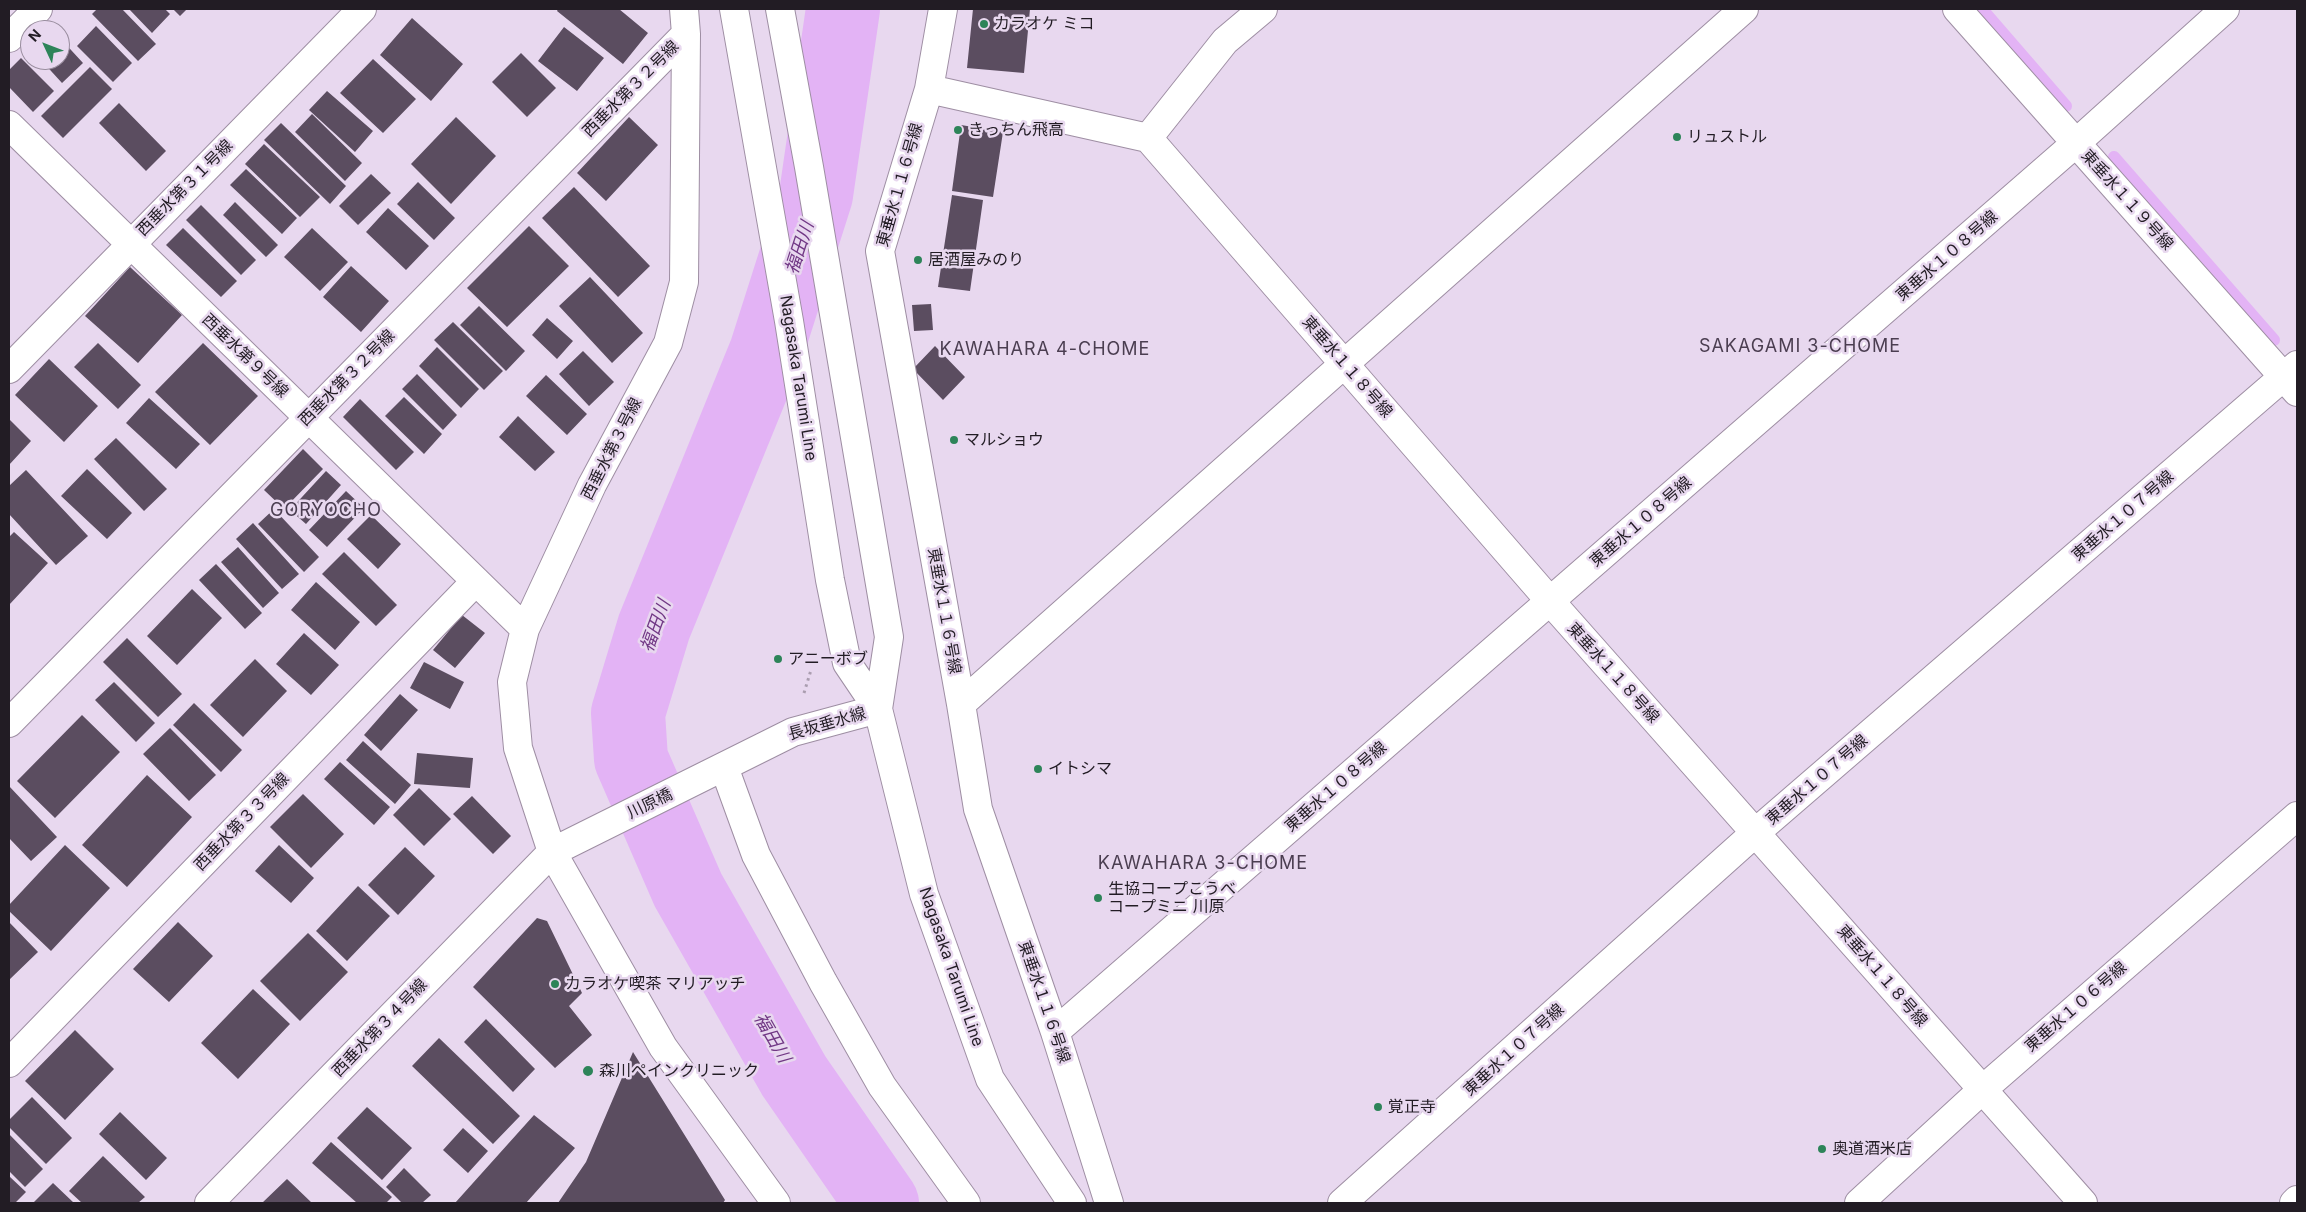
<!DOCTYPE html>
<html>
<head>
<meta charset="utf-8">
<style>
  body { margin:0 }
  #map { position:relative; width:2306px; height:1212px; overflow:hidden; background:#e8d8ef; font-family:Inter,sans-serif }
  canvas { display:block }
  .frame { position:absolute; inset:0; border:10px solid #221c24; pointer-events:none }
  .north { position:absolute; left:20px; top:20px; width:50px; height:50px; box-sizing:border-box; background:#e8d8ef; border:1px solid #998d9e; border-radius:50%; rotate:313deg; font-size:14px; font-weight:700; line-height:20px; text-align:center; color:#221c24 }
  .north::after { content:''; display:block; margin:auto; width:18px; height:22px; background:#2d8459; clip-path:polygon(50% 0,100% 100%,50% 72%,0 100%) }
</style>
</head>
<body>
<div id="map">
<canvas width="2306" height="1212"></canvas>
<div class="frame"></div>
<div class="north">N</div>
</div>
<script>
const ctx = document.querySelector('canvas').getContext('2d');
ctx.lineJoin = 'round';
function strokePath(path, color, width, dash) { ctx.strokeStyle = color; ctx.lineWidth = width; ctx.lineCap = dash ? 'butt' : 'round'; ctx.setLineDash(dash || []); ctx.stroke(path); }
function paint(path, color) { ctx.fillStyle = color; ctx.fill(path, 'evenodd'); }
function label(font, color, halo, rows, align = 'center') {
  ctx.font = font + ' Inter,"Noto Sans JP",sans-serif'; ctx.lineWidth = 5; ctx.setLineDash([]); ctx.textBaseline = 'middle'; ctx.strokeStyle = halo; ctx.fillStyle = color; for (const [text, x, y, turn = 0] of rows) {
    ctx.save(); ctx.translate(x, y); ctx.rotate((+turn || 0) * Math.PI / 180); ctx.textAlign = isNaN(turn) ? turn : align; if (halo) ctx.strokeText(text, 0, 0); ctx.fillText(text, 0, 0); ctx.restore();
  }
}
const stream = new Path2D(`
  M1982 9 2066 106
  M2114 157 2274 340`);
const river = new Path2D(`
  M843 9 816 195 766 352 654 627 628 713 631 759 688 890 794 1076 882 1203`);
const building = new Path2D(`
  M97 9H122L156 44 138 61 92 14Z
  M129 9H165L170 14 152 33Z
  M173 9H187L180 16Z
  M558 9H619L648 33 623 64 557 11Z
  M973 9H1030L1024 73 967 68Z
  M412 18 463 64 431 101 380 55Z
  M96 26 132 63 113 82 77 46Z
  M564 27 604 58 577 91 538 61Z
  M60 38 83 63 62 83 41 60H60Z
  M521 53 556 88 527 117 492 82Z
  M21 58 54 91 33 112 9 87V70Z
  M373 59 416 99 383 133 340 93Z
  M90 67 112 89 63 138 41 116Z
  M327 91 373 131 355 152 309 110Z
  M119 103 166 151 146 171 99 123Z
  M312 114 362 163 345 181 295 132Z
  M456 117 496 156 451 204 411 164Z
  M629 117 658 145 606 201 577 173Z
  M281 123 346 186 330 204 264 140Z
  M961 125 1003 132 993 197 952 191Z
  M264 144 320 197 300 217 245 164Z
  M246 169 297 218 282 234 230 185Z
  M371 174 391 193 358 225 339 206Z
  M418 182 455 218 434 240 397 204Z
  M574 187 650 266 618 297 542 218Z
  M952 195 983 200 970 291 938 287Z
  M235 202 278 245 266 257 223 215Z
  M201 205 256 260 241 275 186 220Z
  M388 208 429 246 406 270 366 232Z
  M529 226 569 266 507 327 467 288Z
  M183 228 237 281 221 297 166 245Z
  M312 228 348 262 320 291 284 257Z
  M351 266 389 301 361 332 323 297Z
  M130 267 182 315 138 363 85 316Z
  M590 277 643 333 612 363 559 306Z
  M931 304 933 330 914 331 912 305Z
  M479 306 525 351 506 371 460 325Z
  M547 318 573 341 557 359 532 335Z
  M453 322 503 371 484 390 434 340Z
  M98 343 141 385 118 409 74 367Z
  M203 343 258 396 210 445 155 392Z
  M935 346 965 377 943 400 913 369Z
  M437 347 479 389 461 408 419 366Z
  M583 351 614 382 589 406 559 374Z
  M49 359 98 406 64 442 15 395Z
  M417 374 457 415 443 430 402 389Z
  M546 375 587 414 567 435 526 396Z
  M404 397 442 434 424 454 385 416Z
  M149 398 200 444 176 469 126 423Z
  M360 399 414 452 396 470 343 417Z
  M518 416 555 452 535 471 499 437Z
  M9 419 31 441 9 465Z
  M116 438 167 489 144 511 94 459Z
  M303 449 323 469 284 509 264 490Z
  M87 469 132 513 107 539 61 496Z
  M26 470 88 536 56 565 9 514V486Z
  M326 471 341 485 306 524 290 510Z
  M346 491 364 508 327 547 309 530Z
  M274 509 319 557 304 572 258 524Z
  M371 515 401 544 378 569 347 539Z
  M253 523 299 574 282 589 236 539Z
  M14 532 48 563 9 605V537Z
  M238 547 279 593 263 608 221 562Z
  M344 552 397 605 376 626 322 574Z
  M216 564 262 613 245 629 199 580Z
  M316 582 360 622 335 650 291 610Z
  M192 589 222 618 177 665 147 636Z
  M462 615 485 633 455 668 433 650Z
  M304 633 339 665 311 695 276 664Z
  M127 638 182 694 158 717 103 662Z
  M255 659 287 691 243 737 210 705Z
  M424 662 464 682 450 709 410 688Z
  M114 682 155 723 136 742 95 700Z
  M400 694 418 710 381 751 364 735Z
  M194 703 242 750 221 772 173 725Z
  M82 715 120 752 55 818 17 781Z
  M170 728 216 775 189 801 143 754Z
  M363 741 411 785 395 804 346 760Z
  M417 753 473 758 470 788 414 784Z
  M340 762 390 807 374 825 324 779Z
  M147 775 192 817 127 887 82 845Z
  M9 786 57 837 31 861 9 838Z
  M419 788 451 819 424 846 393 815Z
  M303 794 344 834 311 868 270 827Z
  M472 796 511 836 493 854 453 814Z
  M65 845 110 888 51 951 9 911V905Z
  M279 845 314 878 291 903 255 871Z
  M405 847 435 876 398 915 368 885Z
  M358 886 390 916 347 961 316 931Z
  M537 918 547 921 582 993 569 1006 592 1035 555 1068 473 987Z
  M9 922 38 952 9 980Z
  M178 922 213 956 169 1002 133 969Z
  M308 933 348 972 300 1021 260 981Z
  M253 989 290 1024 238 1079 201 1043Z
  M486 1019 535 1069 513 1092 464 1042Z
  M75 1030 114 1069 65 1120 25 1081Z
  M439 1038 520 1116 493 1144 412 1066Z
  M633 1052 725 1200 723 1203H558L586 1162Z
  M32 1097 72 1138 46 1164 9 1127V1120Z
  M367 1107 412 1148 382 1180 337 1138Z
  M120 1112 167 1158 146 1180 99 1134Z
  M534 1115 575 1148 526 1203H455Z
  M463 1128 488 1151 468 1173 443 1150Z
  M9 1134 43 1169 25 1187 9 1171Z
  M331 1142 392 1197 386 1203H357L312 1163Z
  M103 1156 145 1197 138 1203H82L69 1191Z
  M404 1168 431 1195 422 1203H402L386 1187Z
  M9 1176 26 1192 15 1203H9Z
  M287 1179 312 1203H262Z
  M53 1183 74 1203H33Z`);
const path = new Path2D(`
  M804 693 811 670`);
const minor = new Path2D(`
  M684 9 686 34 684 282 668 343 592 485 525 629 512 682 518 748 552 852 663 1047 776 1203
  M943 9 929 89 880 251 961 704 978 809 1055 1032 1109 1203
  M1957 9 2297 392
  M9 38 38 9
  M929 89 1148 138 1225 41 1263 9
  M9 125 525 629
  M1148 138 1550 601 2083 1203
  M9 369 362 9
  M961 704 1744 9
  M9 723 686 34
  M724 767 756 855 823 982 882 1086 966 1203
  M1055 1032 2076 143 2225 9
  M9 1063 476 581
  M209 1203 552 852 793 732 878 709
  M1342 1203 1755 833 2297 365
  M1859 1203 1982 1090 2297 816
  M2294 1203 2297 1200`);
const major = new Path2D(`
  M734 9 789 321 830 580 847 663 878 709 924 894 990 1079 1072 1203
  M780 9 809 167 889 637 878 709`);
const markers = [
  [984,24,5,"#2d8459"],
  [958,130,5,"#2d8459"],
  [1677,137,5,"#2d8459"],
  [918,260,5,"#2d8459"],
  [954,440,5,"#2d8459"],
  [778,659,5,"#2d8459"],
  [1038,769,5,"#2d8459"],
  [1098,898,5,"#2d8459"],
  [555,984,5,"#2d8459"],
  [588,1071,6,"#2d8459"],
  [1378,1107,5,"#2d8459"],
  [1822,1149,5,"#2d8459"]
];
const poiNames = [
  ["カラオケ ミコ",994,24],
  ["きっちん飛高",968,130],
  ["リュストル",1687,137],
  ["居酒屋みのり",928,260],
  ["マルショウ",964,440],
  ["アニーボブ",788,659],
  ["イトシマ",1048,769],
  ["生協コープこうべ",1108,889],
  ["コープミニ 川原",1108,907],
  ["カラオケ喫茶 マリアッチ",565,984],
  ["森川ペインクリニック",599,1071],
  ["覚正寺",1388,1107],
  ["奥道酒米店",1832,1149]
];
const streetNames = [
  ["西垂水第３２号線",631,89,-45],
  ["東垂水１１６号線",900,185,-74],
  ["西垂水第３１号線",185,188,-45],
  ["東垂水１１９号線",2127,200,48],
  ["東垂水１０８号線",1947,256,-41],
  ["西垂水第９号線",245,356,44],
  ["東垂水１１８号線",1347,367,49],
  ["西垂水第３２号線",347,378,-45],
  ["Nagasaka Tarumi Line",798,378,81],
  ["西垂水第３号線",612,449,-63],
  ["東垂水１０７号線",2123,516,-41],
  ["東垂水１０８号線",1641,522,-41],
  ["東垂水１１６号線",944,611,80],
  ["東垂水１１８号線",1613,673,48],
  ["長坂垂水線",827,724,-16],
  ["東垂水１０７号線",1817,780,-41],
  ["東垂水１０８号線",1336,787,-41],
  ["川原橋",650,804,-26],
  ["西垂水第３３号線",242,822,-46],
  ["Nagasaka Tarumi Line",951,967,71],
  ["東垂水１１８号線",1882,976,49],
  ["東垂水１１６号線",1044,1002,71],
  ["東垂水１０６号線",2076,1007,-41],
  ["西垂水第３４号線",380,1028,-46],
  ["東垂水１０７号線",1514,1050,-42]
];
const waterNames = [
  ["福田川",800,248,-72],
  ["福田川",656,626,-70],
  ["福田川",772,1038,60]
];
const neighbourhoodNames = [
  ["SAKAGAMI 3-CHOME",1800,347],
  ["KAWAHARA 4-CHOME",1045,350],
  ["GORYOCHO",326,511],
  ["KAWAHARA 3-CHOME",1203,864]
];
strokePath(stream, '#e3b3f5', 12);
strokePath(river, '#e3b3f5', 74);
paint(building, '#5b4d60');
strokePath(minor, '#9e8ea3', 30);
strokePath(major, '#9e8ea3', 30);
strokePath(path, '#aa9daf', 3, [2.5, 4]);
strokePath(minor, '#fff', 28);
strokePath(major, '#fff', 28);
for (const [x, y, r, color] of markers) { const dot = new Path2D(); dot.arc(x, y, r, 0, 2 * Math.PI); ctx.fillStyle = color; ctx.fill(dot); strokePath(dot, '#e8d8ef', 2); }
label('16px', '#221c24', '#e8d8ef', poiNames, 'left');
label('16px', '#221c24', '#e8d8ef', streetNames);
label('italic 18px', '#713885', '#e8d8ef', waterNames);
ctx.letterSpacing = '1px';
label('18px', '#4b3e51', '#e8d8ef', neighbourhoodNames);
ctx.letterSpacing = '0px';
</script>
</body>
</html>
